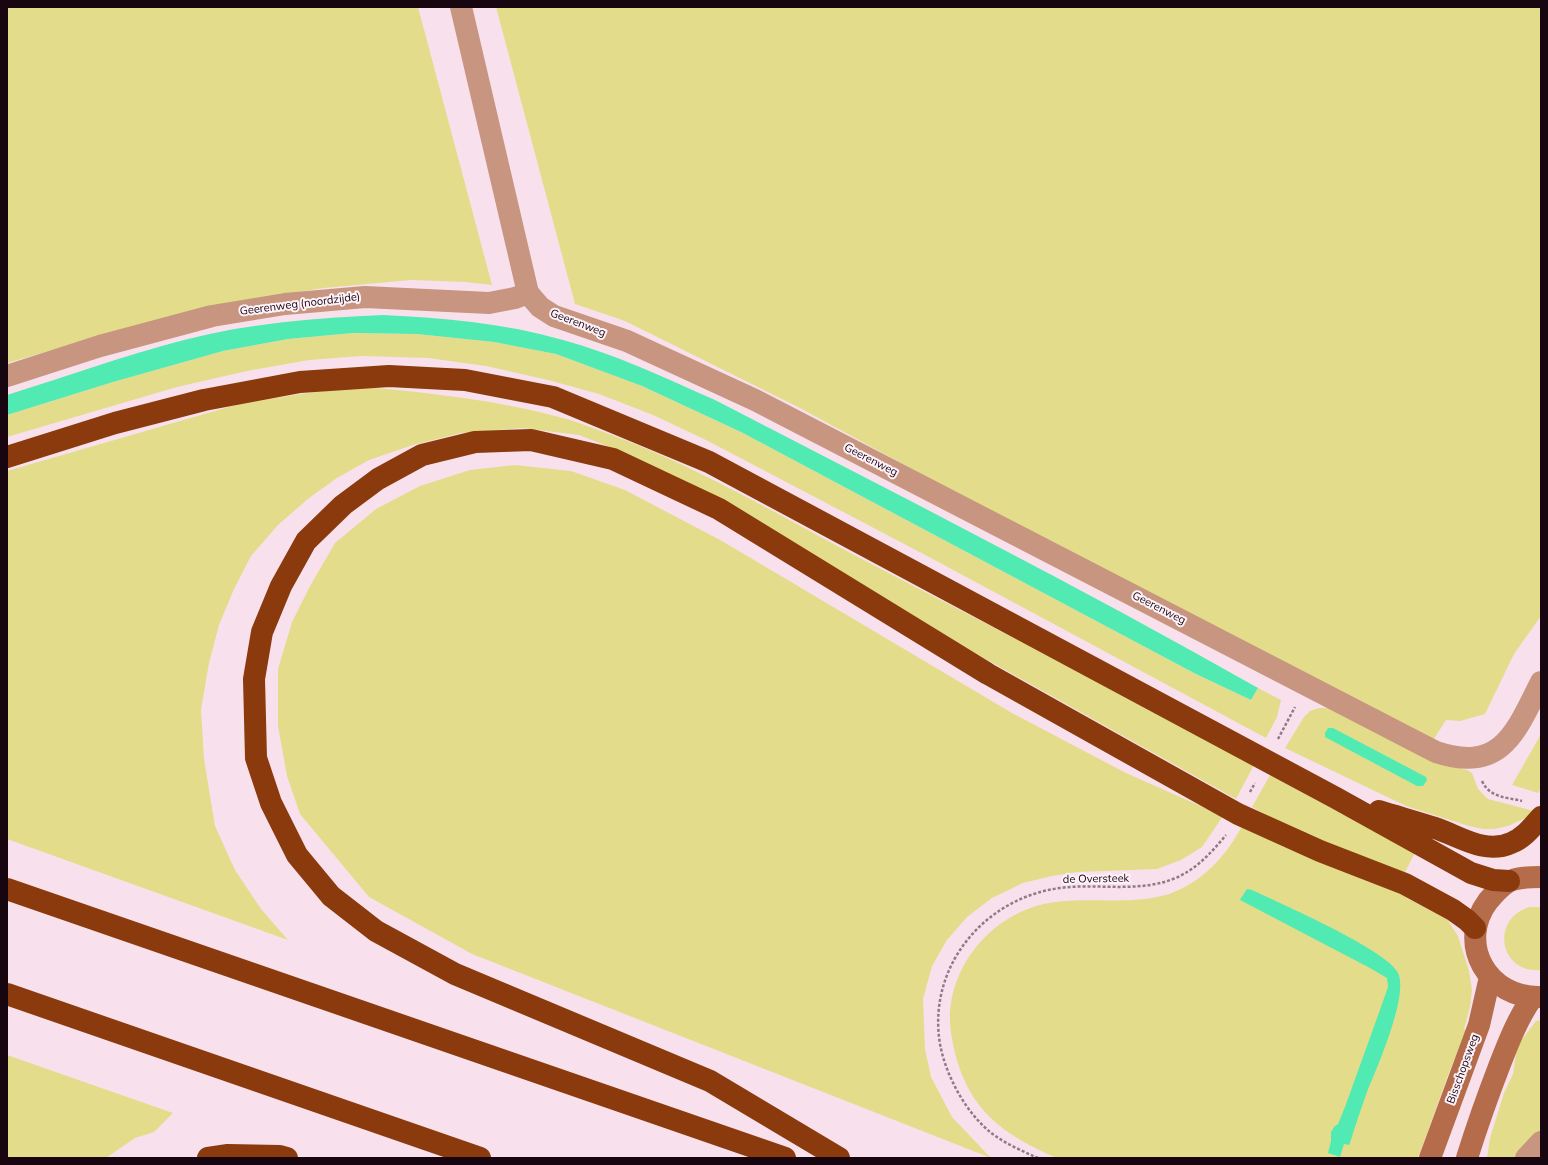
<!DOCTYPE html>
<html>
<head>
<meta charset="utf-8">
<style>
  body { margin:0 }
  #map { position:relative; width:1548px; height:1165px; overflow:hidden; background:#f8e1ed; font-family:Mulish,sans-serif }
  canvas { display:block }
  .frame { position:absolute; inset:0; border:8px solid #170510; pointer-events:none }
</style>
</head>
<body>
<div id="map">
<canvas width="1548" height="1165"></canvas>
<div class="frame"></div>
</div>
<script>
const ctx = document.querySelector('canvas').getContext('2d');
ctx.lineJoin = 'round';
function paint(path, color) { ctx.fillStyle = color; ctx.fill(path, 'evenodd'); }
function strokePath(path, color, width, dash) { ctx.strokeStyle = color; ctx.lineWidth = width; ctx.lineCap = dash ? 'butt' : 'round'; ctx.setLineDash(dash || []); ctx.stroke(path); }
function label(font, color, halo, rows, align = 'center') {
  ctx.font = font + ' Mulish,sans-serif'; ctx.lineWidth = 4; ctx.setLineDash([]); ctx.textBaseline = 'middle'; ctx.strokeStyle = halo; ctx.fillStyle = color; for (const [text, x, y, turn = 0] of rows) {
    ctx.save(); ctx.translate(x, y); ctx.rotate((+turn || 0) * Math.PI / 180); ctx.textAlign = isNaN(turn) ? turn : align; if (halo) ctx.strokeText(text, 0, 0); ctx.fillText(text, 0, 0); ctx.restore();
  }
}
const green = new Path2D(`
  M7 7H418L492 285 465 282 411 280 324 288 267 297 153 321 7 363Z
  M496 7H1541V616L1514 654 1485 714 1460 721 1446 720 1434 739 989 511 800 408 625 321 575 304Z
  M353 333 417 334 494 342 531 349 556 354 642 386 741 432 1194 673 1251 700 1258 688 1281 700 1277 717 1266 738 929 557 708 441 653 415 599 394 548 380 486 366 428 358 361 356 309 360 247 371 177 387 7 437V415L113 382 223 351 288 339Z
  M366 387C431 393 496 400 559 417 573 420 587 426 601 431 691 463 775 513 860 558 991 627 1124 693 1254 765L1236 799 864 591 781 541 685 481 625 453 579 435 522 428 461 433 413 445 369 460 337 478 309 498 278 525 251 556 234 589 219 625 209 663 201 710 204 759 215 826 235 870 261 909 288 940 7 839V471L239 404 307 393Z
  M515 465 571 471 625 490 722 541 1012 713 1126 773 1223 816 1202 847 1181 860 1157 869 1077 872 1052 876 1023 883 992 898 967 917 947 940 932 966 923 999 925 1049 931 1077 952 1117 991 1158 472 954 369 897 300 814 287 776 278 726V669L292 622 310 586 335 543 376 509 420 486 470 470Z
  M1319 708H1326L1337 711 1452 767 1467 770 1472 773 1478 789 1488 799 1534 811 1530 816 1508 826 1494 829H1483L1469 826 1406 806 1285 748 1304 717 1310 711Z
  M1541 734V788L1538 793 1512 785Z
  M1270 775 1415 853 1404 874 1287 826 1252 807Z
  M1242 826 1406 894 1405 897 1447 919 1458 936 1469 971 1472 990 1470 1007 1464 1029 1467 1030 1450 1070 1418 1158H1057C1003 1135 968 1110 954 1049 952 1039 950 1030 950 1019 950 963 994 913 1049 903 1089 896 1131 906 1169 894 1203 882 1226 856 1242 826Z
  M1530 907H1541V970C1499 974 1490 918 1530 907Z
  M1541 1020V1134L1516 1158H1487L1490 1138 1504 1093 1513 1074 1517 1046 1536 1021Z
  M7 1055 173 1113 154 1132 135 1138 106 1158H7Z`);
const water = new Path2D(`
  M383 315C444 318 504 323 563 340 615 354 665 378 715 400 897 494 1080 587 1258 688L1251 700 1194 673 741 432 642 386 556 354 494 342 417 334 353 333 288 339 223 351 113 382 7 415V395C65 377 125 355 184 340 249 323 316 318 383 315Z
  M1328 728H1333L1426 777 1427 780 1423 786H1417L1325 737V733Z
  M1247 889 1252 890C1279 903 1388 950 1398 973 1409 995 1377 1068 1367 1092 1361 1109 1355 1126 1350 1143L1349 1145 1344 1144 1340 1157 1328 1153 1331 1141V1132L1334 1127 1338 1124 1345 1107 1381 1007 1388 987 1387 978 1370 968 1240 900 1241 898Z`);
const path = new Path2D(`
  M1278 739 1295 707
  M1482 781C1490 798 1506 797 1522 801
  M1250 792 1255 783
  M1038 1158C1022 1151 1004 1143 990 1132 965 1111 946 1076 940 1044 927 967 984 898 1060 888 1097 883 1137 893 1173 879 1196 870 1211 853 1226 835`);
const minor = new Path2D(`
  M461 7 528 293 540 307 554 316 627 341 755 400 1436 752C1502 774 1516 731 1541 682
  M7 376 100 346 212 316 285 304 365 297 489 303 515 298 528 293
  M1526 1158 1541 1142`);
const secondary = new Path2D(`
  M1541 877C1531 877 1517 877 1508 882 1500 887 1494 894 1488 901 1456 944 1488 999 1541 997
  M1430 1158 1479 1025 1490 977
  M1467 1158C1477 1126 1488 1095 1500 1064 1509 1041 1518 1018 1532 998`);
const motorway = new Path2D(`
  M7 457 115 423 204 400 300 382 389 376 465 380 553 397 709 462 1336 798 1471 873 1493 880 1509 881
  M1379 811C1398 817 1417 822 1435 828 1459 836 1485 855 1511 843 1524 838 1532 827 1541 817
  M7 889 785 1158
  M7 994 480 1158
  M208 1158 228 1155 280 1156 287 1158
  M839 1158 710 1081 455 974 376 931 331 896 297 855 271 803 256 758 254 679 262 632 281 586 306 541 343 505 378 479 422 455 475 442 531 440 613 459 719 509 988 674 1238 814 1320 851 1405 884 1453 910 1467 920 1475 928`);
const streetNames = [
  ["Geerenweg (noordzijde)",300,304,-7],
  ["Geerenweg",578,323,21],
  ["Geerenweg",871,460,27],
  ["Geerenweg",1159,608,27],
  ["de Oversteek",1096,879,-1],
  ["Bisschopsweg",1463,1069,-70]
];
paint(green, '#e3dd8b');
paint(water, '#50eab2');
strokePath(path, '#8f7b86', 2.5, [3, 2]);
strokePath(minor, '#c89680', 22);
strokePath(secondary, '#b46c4b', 22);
strokePath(motorway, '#8a3a0c', 22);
label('11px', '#170510', '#fef2f8', streetNames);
</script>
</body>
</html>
